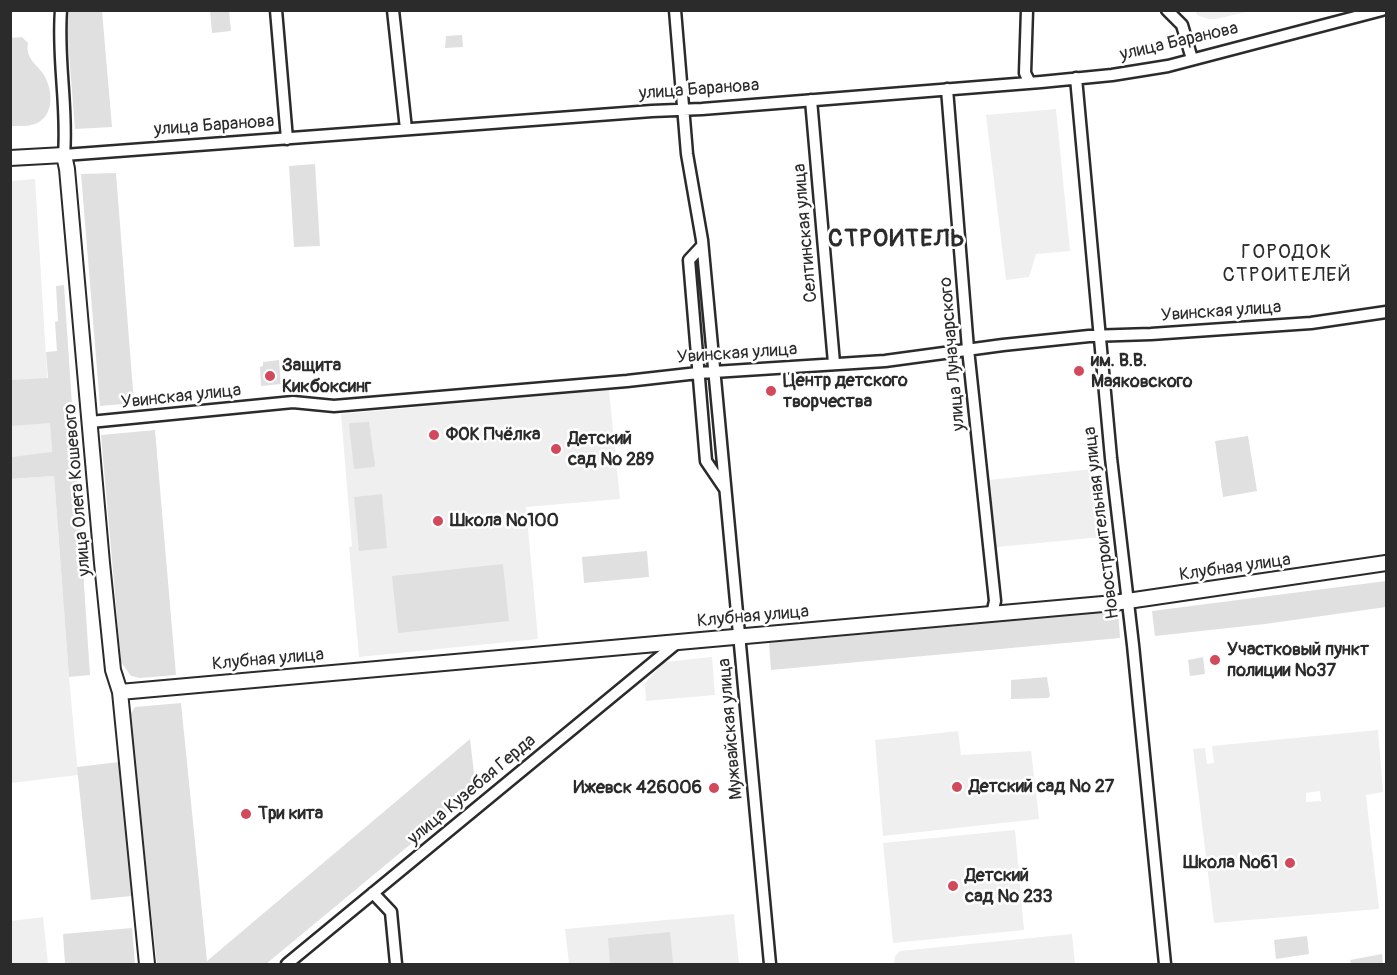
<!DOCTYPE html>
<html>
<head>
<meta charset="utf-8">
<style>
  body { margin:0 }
  #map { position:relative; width:1397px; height:975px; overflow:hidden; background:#fff; font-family:Pangolin,sans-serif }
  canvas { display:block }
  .frame { position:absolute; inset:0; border:12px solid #2b2b2b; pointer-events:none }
</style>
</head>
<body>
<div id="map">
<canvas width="1397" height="975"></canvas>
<div class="frame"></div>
</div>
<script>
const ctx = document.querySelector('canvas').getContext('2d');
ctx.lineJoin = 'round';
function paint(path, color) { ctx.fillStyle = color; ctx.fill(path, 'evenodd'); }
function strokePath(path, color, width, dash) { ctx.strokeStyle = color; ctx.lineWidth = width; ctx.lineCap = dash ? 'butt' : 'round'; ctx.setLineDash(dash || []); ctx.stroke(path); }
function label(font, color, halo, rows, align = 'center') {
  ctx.font = font + ' Pangolin,sans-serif'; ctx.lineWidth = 5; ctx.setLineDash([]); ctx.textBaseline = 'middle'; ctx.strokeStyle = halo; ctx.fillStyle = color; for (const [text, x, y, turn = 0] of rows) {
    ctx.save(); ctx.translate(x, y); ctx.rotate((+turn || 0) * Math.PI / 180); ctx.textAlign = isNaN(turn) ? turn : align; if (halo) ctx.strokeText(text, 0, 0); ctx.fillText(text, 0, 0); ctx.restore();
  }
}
const built = new Path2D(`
  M1196 11V10L1250 11 1216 19H1208L1197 15Z
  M1056 109 1070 251 1036 254 1029 277 1006 280 986 115Z
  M35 179 52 453 11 457V181Z
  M609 390 620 499 526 507 538 639 359 657 349 547 352 546 341 414Z
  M1093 469 1101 537 997 547 989 480Z
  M54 476 69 677 78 775 11 783V479Z
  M712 657 715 695 646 701 645 683 664 662Z
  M1378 730 1383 792 1366 795 1379 909 1214 923 1193 749 1205 748 1207 764 1214 763 1212 746ZM1320 791 1321 801 1306 802V793Z
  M958 731 961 755 1031 751 1039 819 883 836 875 740Z
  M1015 830 1024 930 893 943 883 843Z
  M734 914 739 964H569L565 929Z
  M43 917 48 964H11V921Z
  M1072 934 1075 964H894L895 956 900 951Z`);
const green = new Path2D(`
  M69 11H102L112 127 75 129 67 29Z
  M210 11H229L231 31 212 33Z
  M462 35 463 47 445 48 446 36Z
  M22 37 28 43C25 59 37 64 44 75 52 89 55 112 39 122 31 127 19 126 11 126V38Z
  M315 164 320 246 294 247 289 166Z
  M116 173 134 403 100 406 81 174Z
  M64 285 90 675 69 677 54 476 10 479 11 457 52 452 50 423 11 426V380L48 378 46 352 57 351 55 322 58 321 56 286Z
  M279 360 281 384 261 386 260 367 263 366V362Z
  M369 422 375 465 374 467 354 469 349 426 350 423Z
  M155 430 176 675 140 678 131 676 121 662 101 435Z
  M1248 436 1257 491 1223 497 1215 441Z
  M382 494 387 548 359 551 354 497Z
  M647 551 649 577 584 583 582 557Z
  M503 564 509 621 398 633 392 576Z
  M1386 581V607L1265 624 1155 636 1152 611Z
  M1118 611 1120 638 771 670 769 643Z
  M1203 657 1205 674 1190 676 1188 660Z
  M1047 677 1050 696 1048 698 1011 699V680Z
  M181 703 207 961 470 739 476 790 266 964H157L129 716 135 707Z
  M119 762 132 896 91 900 77 767Z
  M132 928 135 964H65L63 934Z
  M670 932 673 964H610L608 938Z
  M1307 936 1309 954 1276 959 1274 940Z
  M1382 954 1383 964H1351L1350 960Z`);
const minor = new Path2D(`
  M61 10C57 59 68 107 64 155L652 111 702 109 1041 82 1112 75 1168 66 1382 10
  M276 10 287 139
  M393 10 406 129
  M675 10 687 154 702 240 770 964
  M1027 10 1025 73 1030 83
  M1167 10 1182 25 1192 59
  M1076 78 1111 458 1133 645 1165 964
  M947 89 968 349 995 601 992 614
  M811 100 834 363
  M702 246 689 260 706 461 725 489
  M90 422 293 402 334 406 627 381 698 373 885 361 1003 345 1089 336 1151 334 1311 323 1386 312
  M373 893 391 912 396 964
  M287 964 678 642`);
const major = new Path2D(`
  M10 158 64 155 67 169 102 563 113 670 120 692 147 964
  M120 692 1114 603 1386 563`);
const markers = [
  [1079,371,6,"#d1495b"],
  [270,376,6,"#d1495b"],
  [771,391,6,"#d1495b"],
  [434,435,6,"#d1495b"],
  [556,449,6,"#d1495b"],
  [438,521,6,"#d1495b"],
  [1215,660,6,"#d1495b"],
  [957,787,6,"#d1495b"],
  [714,788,6,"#d1495b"],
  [246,814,6,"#d1495b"],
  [1290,863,6,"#d1495b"],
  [953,886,6,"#d1495b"]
];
const streetNames = [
  ["улица Баранова",1179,42,-13],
  ["улица Баранова",699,90,-4],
  ["улица Баранова",214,126,-4],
  ["Селтинская улица",806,233,-95],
  ["Увинская улица",1221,312,-4],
  ["Увинская улица",737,354,-4],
  ["улица Луначарского",953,354,-95],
  ["Увинская улица",181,397,-6],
  ["улица Олега Кошевого",78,490,-95],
  ["Новостроительная улица",1102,523,-97],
  ["Клубная улица",1235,568,-8],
  ["Клубная улица",753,617,-5],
  ["Клубная улица",268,660,-5],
  ["Мужвайская улица",731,729,-95],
  ["улица Кузебая Герда",472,790,-40]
];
const poiNames = [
  ["им. В.В.",1091,361],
  ["Маяковского",1091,382],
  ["Защита",282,366],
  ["Кикбоксинг",282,387],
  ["Центр детского",783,381],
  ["творчества",783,402],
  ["ФОК Пчёлка",446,435],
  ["Детский",568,439],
  ["сад № 289",568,460],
  ["Школа №100",450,521],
  ["Участковый пункт",1227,650],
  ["полиции №37",1227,671],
  ["Детский сад № 27",969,787],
  ["Ижевск 426006",702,788,"right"],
  ["Три кита",258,814],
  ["Школа №61",1278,863,"right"],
  ["Детский",965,876],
  ["сад № 233",965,897]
];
const neighbourhoodNames = [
  ["ГОРОДОК",1287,253],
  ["СТРОИТЕЛЕЙ",1287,276]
];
const districtNames = [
  ["СТРОИТЕЛЬ",897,240]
];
paint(built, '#efefef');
paint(green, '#e0e0e0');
strokePath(minor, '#2b2b2b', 15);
strokePath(major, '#2b2b2b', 18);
strokePath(minor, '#fff', 10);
strokePath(major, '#fff', 14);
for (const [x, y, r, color] of markers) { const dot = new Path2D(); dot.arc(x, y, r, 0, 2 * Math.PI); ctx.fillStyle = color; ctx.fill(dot); strokePath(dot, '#fff', 2); }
label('18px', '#2b2b2b', '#fff', streetNames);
label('bold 18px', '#2b2b2b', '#fff', poiNames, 'left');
ctx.letterSpacing = '1.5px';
label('20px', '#2b2b2b', '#fff', neighbourhoodNames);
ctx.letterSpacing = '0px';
ctx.letterSpacing = '1.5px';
label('bold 24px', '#2b2b2b', '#fff', districtNames);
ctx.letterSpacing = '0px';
</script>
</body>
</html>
